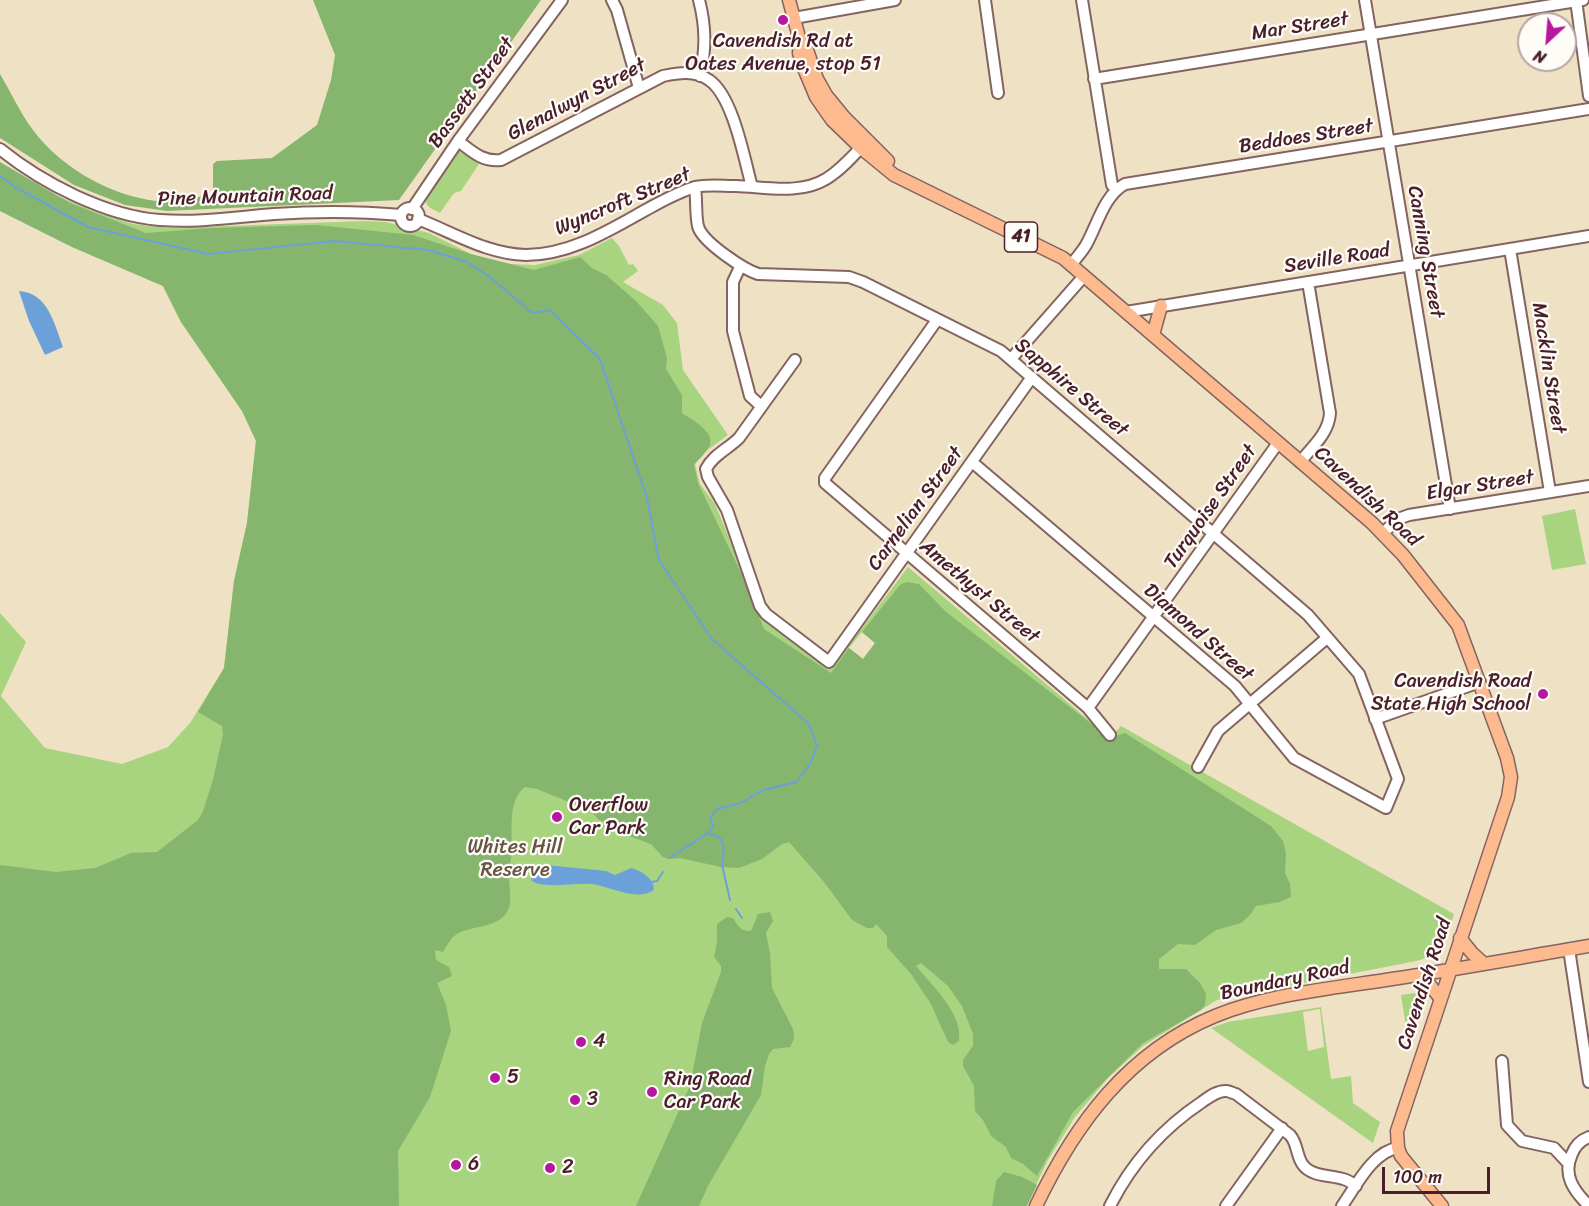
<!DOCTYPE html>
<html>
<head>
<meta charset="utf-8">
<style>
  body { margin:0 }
  #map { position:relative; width:1589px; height:1206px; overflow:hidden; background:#efe2c4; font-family:Sriracha,sans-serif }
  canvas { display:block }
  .north { position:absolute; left:1517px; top:12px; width:60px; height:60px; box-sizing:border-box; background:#fdfcf7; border:2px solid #b5a4a5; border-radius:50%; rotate:206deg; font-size:16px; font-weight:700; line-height:24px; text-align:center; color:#4a1f2b }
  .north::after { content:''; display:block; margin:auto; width:21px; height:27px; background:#b5179e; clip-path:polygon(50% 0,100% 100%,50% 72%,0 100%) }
  .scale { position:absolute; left:1382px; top:1167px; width:108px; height:27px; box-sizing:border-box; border:3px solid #4a1f2b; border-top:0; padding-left:8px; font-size:18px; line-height:21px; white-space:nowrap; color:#4a1f2b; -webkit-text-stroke:4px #fdfcf7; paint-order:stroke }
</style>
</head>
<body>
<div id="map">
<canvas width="1589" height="1206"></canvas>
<div class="north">N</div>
<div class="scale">100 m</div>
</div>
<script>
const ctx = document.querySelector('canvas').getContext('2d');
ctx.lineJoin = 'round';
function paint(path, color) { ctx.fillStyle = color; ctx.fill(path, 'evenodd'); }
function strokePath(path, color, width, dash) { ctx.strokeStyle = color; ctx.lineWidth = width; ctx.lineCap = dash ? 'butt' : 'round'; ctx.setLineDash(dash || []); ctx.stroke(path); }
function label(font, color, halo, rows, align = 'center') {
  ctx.font = font + ' Sriracha,sans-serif'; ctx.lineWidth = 4.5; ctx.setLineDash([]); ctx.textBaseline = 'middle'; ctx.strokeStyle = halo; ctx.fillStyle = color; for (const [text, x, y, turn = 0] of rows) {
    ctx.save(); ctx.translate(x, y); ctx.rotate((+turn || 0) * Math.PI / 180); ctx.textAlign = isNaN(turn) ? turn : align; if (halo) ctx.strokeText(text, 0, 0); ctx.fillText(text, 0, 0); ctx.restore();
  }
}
const green = new Path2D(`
  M459 151 479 164 461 191 454 193 440 213C431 208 425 207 425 197Z
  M58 196 95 212 133 224 170 228 364 221 386 222 429 233 475 256 510 264 535 265 579 255 612 238 619 246 629 265 633 264 638 271 623 282 663 305 677 323 683 370 728 435 694 460 700 484 715 504 761 615 831 669 908 567 1110 738 1121 726 1454 914C1445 942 1447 953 1416 961L1217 1000 1143 1046 1108 1078 1075 1117 1048 1160 1026 1206H0V613L26 642 1 696 45 748 122 764 168 747 190 723 224 668 234 581 247 523 256 441 242 411 181 322 163 286 72 247 0 211ZM862 632 875 643 863 659 849 648Z
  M1575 509 1586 564 1552 570 1542 516Z
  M1421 992 1423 996 1408 1040 1401 995Z
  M1321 1007 1331 1079 1351 1076 1353 1103 1380 1122 1373 1143 1211 1028 1228 1022ZM1320 1009 1324 1047 1308 1051 1303 1012Z`);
const forest = new Path2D(`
  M313 0H541L399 200 167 211 125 205 74 185 0 138V74C11 92 20 113 33 130 60 166 104 192 149 200 164 203 196 197 213 195V164L217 161 272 158 317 125 331 80 335 55Z
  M0 162 70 203 146 233 212 228 316 225 413 235 471 254 534 270 580 257 592 268 606 275 636 301 658 326 667 358 666 369 682 395V413C691 419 715 432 710 445 707 452 699 459 694 465L698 483 742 575 764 629 831 673 849 648 863 659 875 643 862 632 900 585 906 582 919 584 946 612 1110 738 1125 733 1271 826 1283 841 1286 853 1285 873 1290 884 1291 897 1280 902 1256 906 1250 915 1241 923 1216 930 1195 945 1178 944 1159 959V969H1186L1200 983 1206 994 1205 1005 1201 1010 1143 1043 1073 1112 1037 1176 1023 1164 1011 1158 1006 1147 991 1136 983 1120 975 1111 974 1086 963 1066V1060L973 1046V1034L962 1006 948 986 921 963 916 966C932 986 963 1013 959 1041L953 1045 948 1042 931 1004 911 974 887 947V936L876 924 873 928H867L852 920 824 882 789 842 782 844 762 859 739 868 721 867 680 858 668 859 663 857 651 844 629 836 621 827 599 820 591 811 537 789 525 787C508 800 512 829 512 848 512 857 509 867 509 876 509 885 511 895 510 904 505 929 475 924 457 934 451 937 447 946 443 952L435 950 436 960 449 967 452 976 437 983 446 1005 451 1031 430 1097 398 1151 399 1206H0V865L56 872 95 868 131 853 157 852 198 820 203 811 213 780 223 734 222 726 198 712 224 668 234 581 247 523 256 441 242 411 181 322 163 286 72 247 0 211Z
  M770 912 773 921 766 933 770 953 772 988 793 1029C795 1037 794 1040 790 1047L773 1049 769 1054 765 1066 761 1095 708 1186 699 1206H636L690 1086 702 1023 721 972V966L714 957 717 942V924L727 917 733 918C738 926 741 932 751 931L758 914Z
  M1004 1172 1022 1177 1037 1185 1027 1206H992L996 1181Z`);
const water = new Path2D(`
  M19 291C48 293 54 323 63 347L45 355 29 321Z
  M546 865 606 871 615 875 631 868C641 871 654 878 654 890 636 902 610 886 591 884 574 882 543 890 531 880L533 868Z`);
const stream = new Path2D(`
  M0 176 15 187 88 227 208 254 335 241 428 250 467 262 490 277 532 313 550 310 600 359 647 498 659 560 712 639 809 724 817 746 810 764 796 782 763 790 741 803 717 809 710 818 713 826 708 833 671 857
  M708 833 720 838 724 848 722 865 730 900
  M652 882 657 881 663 872
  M736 909 742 918`);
const minor = new Path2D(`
  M612 0 617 10 639 88
  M699 0C706 27 706 49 700 76
  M985 0 998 93
  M1082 0 1112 185 1116 189
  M1365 0 1450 509
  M1576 0 1589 96
  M794 18 895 0
  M1094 79 1583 0
  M458 141C473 152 482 162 501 160L663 76C678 73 695 70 709 80 733 96 744 158 752 187
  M0 149C42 183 106 216 160 220 198 223 236 217 274 214 317 211 358 211 401 215
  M695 187C697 199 695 221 699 229 706 244 743 269 758 274L849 277 863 282 1001 351 1308 615 1359 674 1398 779 1386 808 1294 758 1235 686 972 462
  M401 217a9 9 0 1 1 18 0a9 9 0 1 1-18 0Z
  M412 209 458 141 562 0
  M418 219C454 233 487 254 526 255 573 255 614 227 653 206 666 199 681 191 695 187 708 184 723 186 736 186 765 187 800 195 826 179 841 170 854 155 866 142
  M1510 249 1550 492
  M1071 265C1076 258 1082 252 1086 245 1097 226 1104 195 1125 184L1589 109
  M740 267 733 282V331L750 396 761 406
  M1126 312 1589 236
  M937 320 825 478V483L1088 708 1110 735
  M1011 359 1084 276
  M795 360 739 438C728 449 713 455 706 469L708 477 727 510 760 606 766 614 829 662 1032 377
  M1300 462C1312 447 1329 433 1330 413L1308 282
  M1383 533 1398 519 1409 515 1589 486
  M1088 708 1278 443
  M1375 719 1480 682
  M1198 767 1218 731 1327 638
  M1569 949 1589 1082
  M1502 1061 1507 1125 1522 1141 1554 1148 1568 1163
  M1589 1137C1581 1140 1575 1146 1572 1154 1562 1175 1574 1191 1589 1206
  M1110 1206C1131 1164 1163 1128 1202 1102 1209 1097 1218 1090 1227 1091 1228 1091 1235 1094 1236 1094L1290 1135C1298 1144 1296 1156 1303 1165 1312 1177 1331 1175 1343 1179 1348 1180 1352 1183 1356 1186
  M1226 1206 1282 1128
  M1342 1206C1356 1186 1373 1151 1398 1148`);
const major = new Path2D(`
  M789 0 800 41 807 50 817 79 826 95 844 117 888 161
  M800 41 799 53 803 66 816 97 832 120 861 148 894 175 1063 258 1372 523 1403 555 1458 625 1507 758 1511 777 1508 797 1397 1131 1398 1148 1401 1156 1442 1206
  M1153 335 1161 306
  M1460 938 1472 953 1483 963
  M1418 975 1429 984 1441 999
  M1036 1206C1075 1124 1128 1052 1215 1016 1269 994 1335 988 1392 979 1458 969 1523 957 1589 946`);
const markers = [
  [783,20,6,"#b5179e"],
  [1543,694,6,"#b5179e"],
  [557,817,6,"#b5179e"],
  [581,1042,6,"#b5179e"],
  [495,1078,6,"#b5179e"],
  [652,1092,6,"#b5179e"],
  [575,1100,6,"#b5179e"],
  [456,1165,6,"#b5179e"],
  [550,1168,6,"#b5179e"]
];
const shields = [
  [1021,237,33]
];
const shieldNames = [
  ["41",1021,237]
];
const streetNames = [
  ["Mar Street",1300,27,-9],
  ["Bassett Street",472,93,-54],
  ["Glenalwyn Street",577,100,-28],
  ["Beddoes Street",1306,137,-9],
  ["Pine Mountain Road",245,197,-2],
  ["Wyncroft Street",623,202,-23],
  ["Canning Street",1425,252,80],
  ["Seville Road",1337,259,-9],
  ["Macklin Street",1548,368,81],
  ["Sapphire Street",1071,388,40],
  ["Elgar Street",1480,486,-9],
  ["Cavendish Road",1367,497,43],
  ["Turquoise Street",1211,507,-55],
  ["Carnelian Street",916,509,-54],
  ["Amethyst Street",979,592,40],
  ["Diamond Street",1198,633,41],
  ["Boundary Road",1285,981,-12],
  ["Cavendish Road",1425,984,-72]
];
const poiNames = [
  ["Cavendish Rd at",783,42,"center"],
  ["Oates Avenue, stop 51",783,65,"center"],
  ["Cavendish Road",1531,682,"right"],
  ["State High School",1531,705,"right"],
  ["Overflow",569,806],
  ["Car Park",569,829],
  ["4",593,1042],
  ["5",507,1078],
  ["Ring Road",664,1080],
  ["Car Park",664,1103],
  ["3",587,1100],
  ["6",468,1165],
  ["2",562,1168]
];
const parkNames = [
  ["Whites Hill",515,848],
  ["Reserve",515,871]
];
paint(green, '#a8d480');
paint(forest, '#86b66e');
paint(water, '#6ca0d8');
strokePath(stream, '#6ca0d8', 2);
strokePath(minor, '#846361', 14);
strokePath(major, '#846361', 15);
strokePath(minor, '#fff', 10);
strokePath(major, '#fcba8e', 12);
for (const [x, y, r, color] of markers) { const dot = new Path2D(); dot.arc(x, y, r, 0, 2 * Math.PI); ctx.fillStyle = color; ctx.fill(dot); strokePath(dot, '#fdfcf7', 2); }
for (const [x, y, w] of shields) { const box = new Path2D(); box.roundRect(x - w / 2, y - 15, w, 30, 4.5); ctx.fillStyle = '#fdfcf7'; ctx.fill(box); strokePath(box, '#4a1f2b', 1.5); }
label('bold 18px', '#4a1f2b', null, shieldNames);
label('20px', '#4a1f2b', '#fdfcf7', streetNames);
label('20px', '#4a1f2b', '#fdfcf7', poiNames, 'left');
label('20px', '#654', '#fdfcf7', parkNames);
</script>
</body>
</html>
